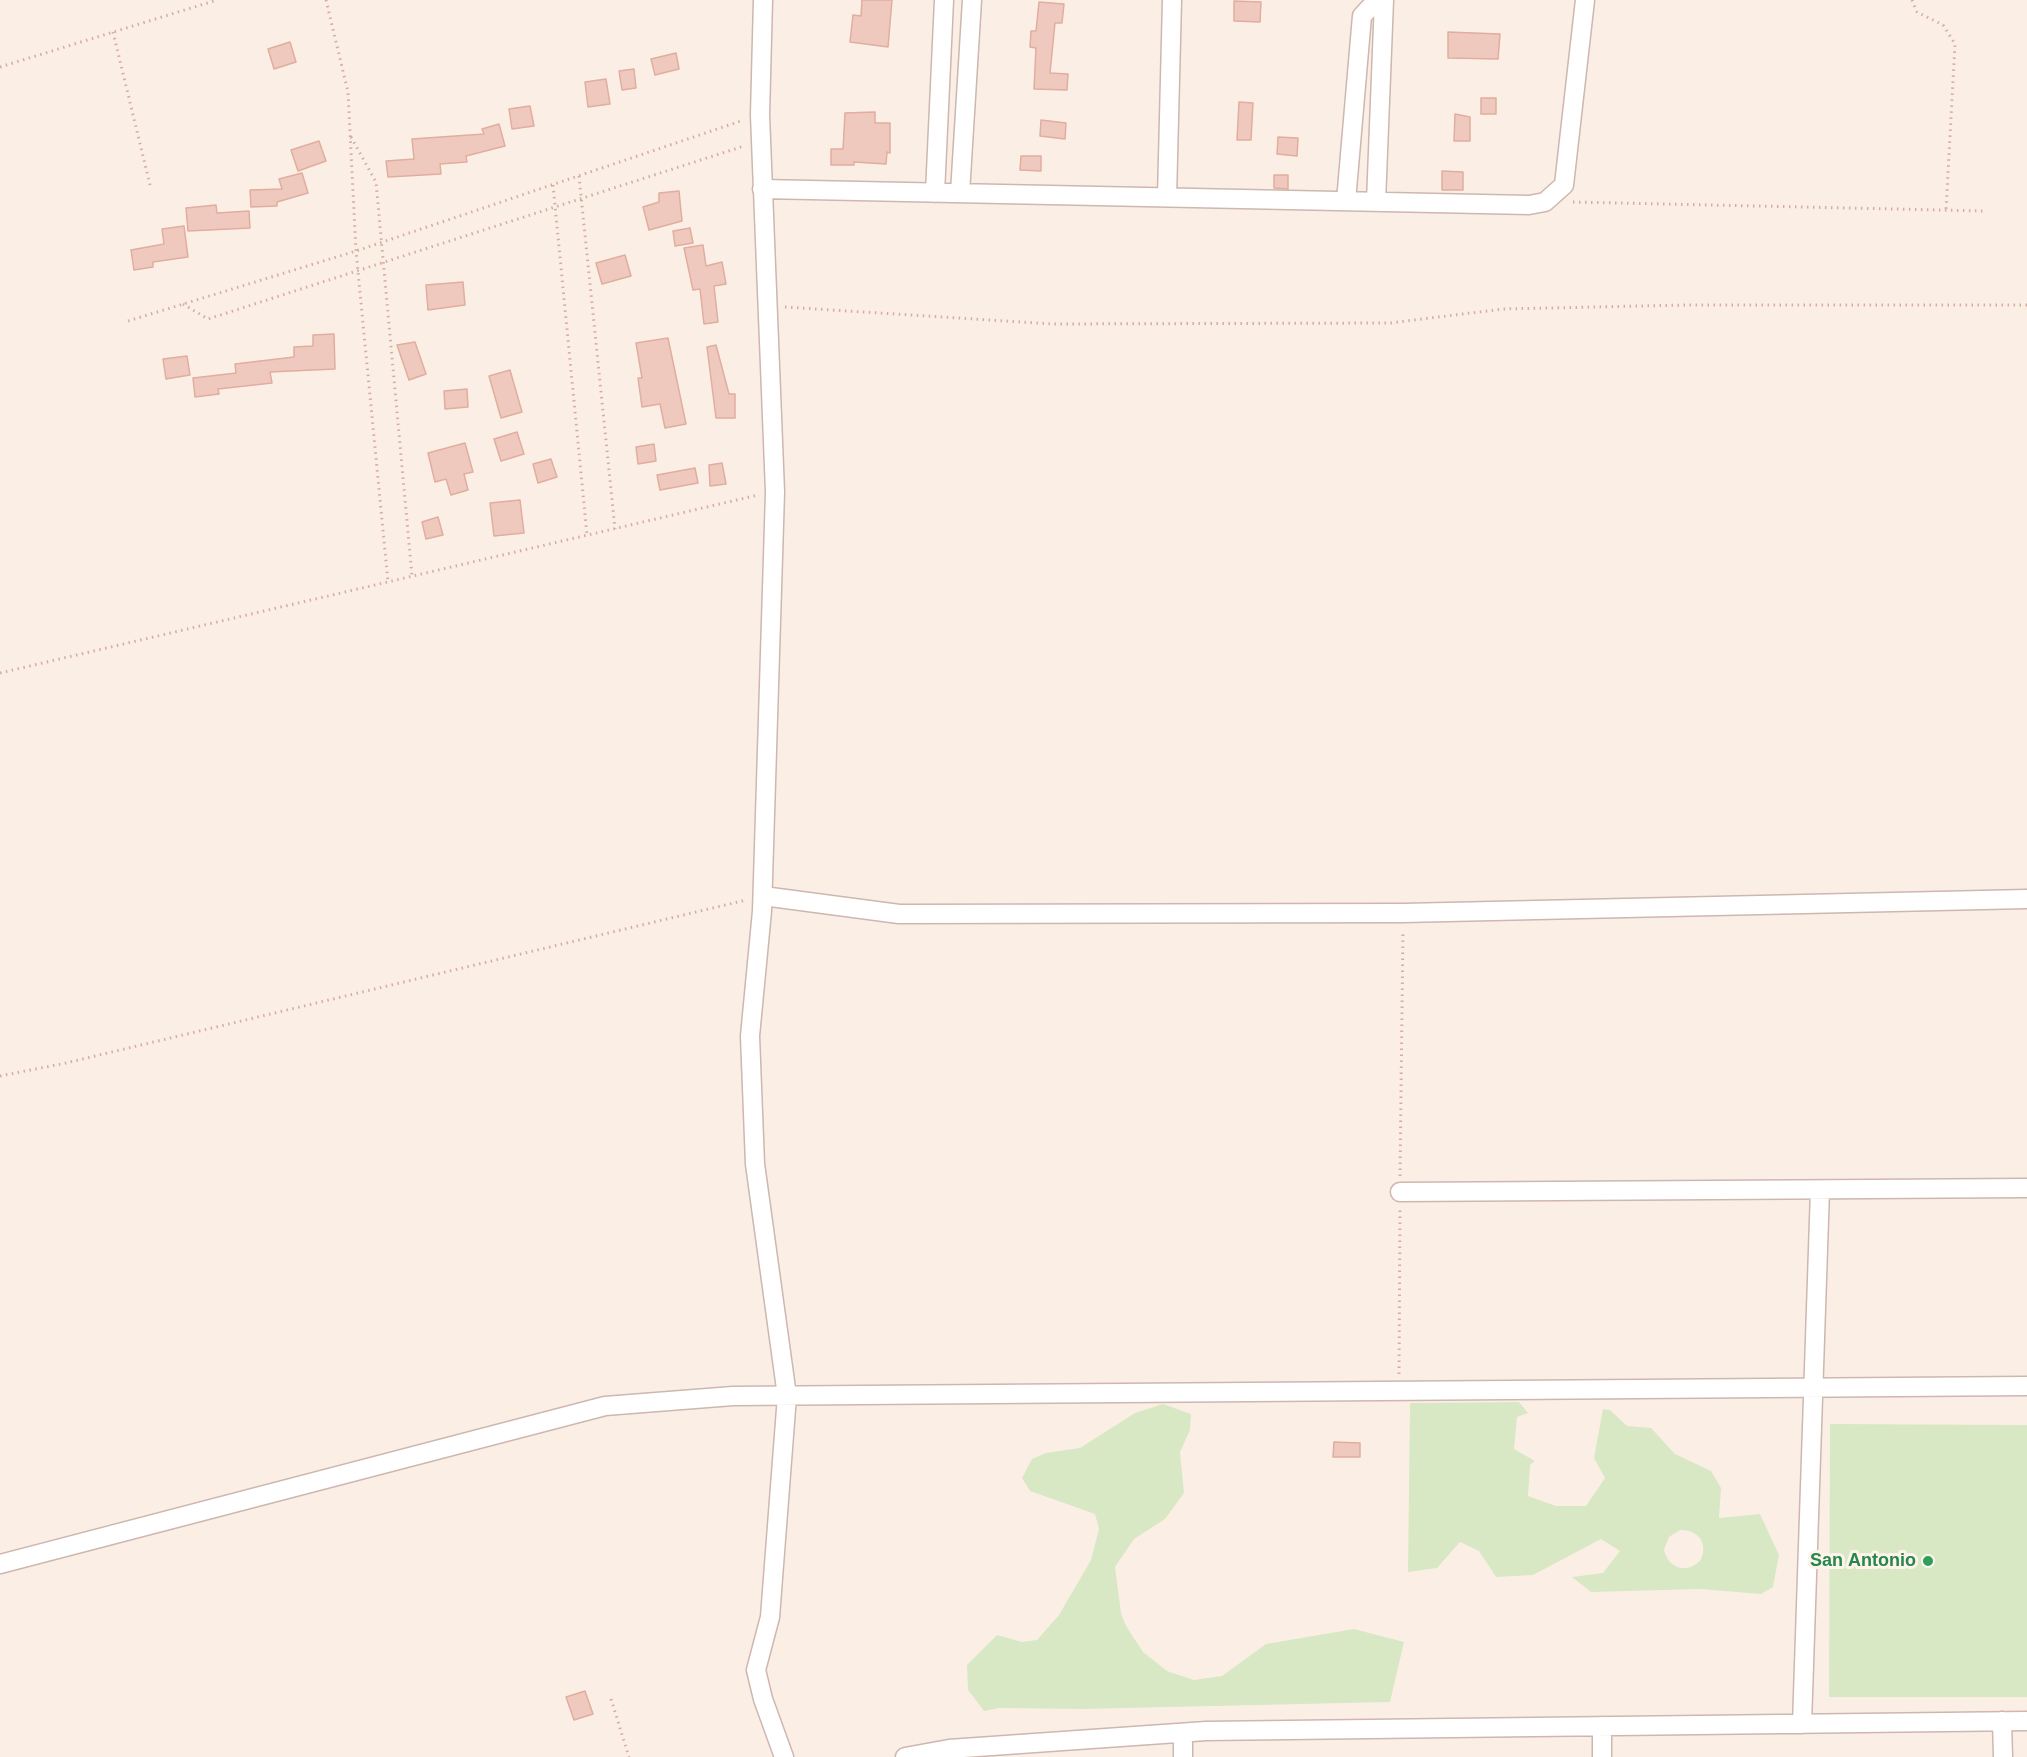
<!DOCTYPE html>
<html>
<head>
<meta charset="utf-8">
<style>
  body { margin:0 }
  canvas { display:block; background:#fbefe5 }
</style>
</head>
<body>
<canvas width="2027" height="1757"></canvas>
<script>
const ctx = document.querySelector('canvas').getContext('2d');
ctx.lineJoin = 'round';
function paint(path, color) { ctx.fillStyle = color; ctx.fill(path, 'evenodd'); }
function strokePath(path, color, width, dash) { ctx.strokeStyle = color; ctx.lineWidth = width; ctx.lineCap = dash ? 'butt' : 'round'; ctx.setLineDash(dash || []); ctx.stroke(path); }
function label(font, color, halo, rows, align = 'center') {
  ctx.font = font + ' Helvetica,sans-serif'; ctx.lineWidth = 6; ctx.setLineDash([]); ctx.textBaseline = 'middle'; ctx.strokeStyle = halo; ctx.fillStyle = color; for (const [text, x, y, turn = 0] of rows) {
    ctx.save(); ctx.translate(x, y); ctx.rotate((+turn || 0) * Math.PI / 180); ctx.textAlign = isNaN(turn) ? turn : align; if (halo) ctx.strokeText(text, 0, 0); ctx.fillText(text, 0, 0); ctx.restore();
  }
}
const green = new Path2D(`
  M1519 1402 1528 1413 1517 1417 1514 1449 1535 1461 1530 1465 1528 1496 1556 1506H1586L1605 1478 1594 1458 1603 1409 1610 1410 1627 1426 1651 1428 1675 1454 1711 1471 1721 1488 1719 1518 1760 1514 1779 1555 1773 1587 1761 1594 1701 1589 1591 1592 1572 1577 1603 1573 1620 1551 1601 1539 1533 1575 1496 1577 1479 1551 1460 1542 1437 1568 1408 1572 1410 1403ZM1680 1530C1699 1529 1709 1545 1700 1561 1686 1574 1669 1569 1664 1550L1669 1537Z
  M1163 1404 1191 1414 1190 1430 1180 1452 1184 1493 1165 1519 1134 1539 1115 1567 1121 1613 1126 1626 1143 1652 1167 1671 1194 1680 1222 1676 1266 1644 1354 1629 1404 1642 1390 1702 1082 1709 999 1708 984 1711 968 1690 967 1665 997 1635 1022 1642 1037 1640 1059 1615 1091 1560 1099 1529 1095 1514 1030 1491 1022 1478 1032 1459 1046 1453 1080 1448 1135 1413Z
  M1830 1424 2027 1425V1697H1829Z`);
const building = new Path2D(`
  M862 0H892L888 47 850 42 853 15 861 16Z
  M1234 1 1261 2 1260 22 1234 21Z
  M1039 2 1064 4 1062 23H1055L1050 73 1068 74 1067 90 1034 89 1036 48 1030 47 1031 31H1036Z
  M1448 32 1500 34 1498 59 1448 58Z
  M290 42 296 62 274 69 268 49Z
  M676 53 679 69 655 75 651 59Z
  M634 69 636 88 622 90 619 71Z
  M606 79 610 104 588 107 585 82Z
  M1481 98H1496V114H1481Z
  M1239 102 1253 103 1251 140H1237Z
  M530 106 534 126 512 129 509 109Z
  M875 112V123H890V153L887 152 886 164 854 162V165H831V149H843L845 113Z
  M1455 114 1470 117V141H1454Z
  M1041 120 1066 123 1065 139 1040 136Z
  M499 124 505 146 466 156 467 162 440 164 441 174 388 177 386 161 414 159 412 139 484 134 482 129Z
  M1278 137 1298 138 1297 156 1277 154Z
  M319 141 326 161 298 171 291 150Z
  M1021 156H1041V171L1020 170Z
  M1442 171 1463 172V190H1442Z
  M302 173 308 193 277 202V206L251 207 250 190 282 189 279 179Z
  M1274 175H1288V189L1274 188Z
  M679 191 682 221 649 230 643 207 659 202V193Z
  M216 205 217 213 249 211 250 228 188 231 186 208Z
  M184 226 188 257 153 262V267L134 270 131 250 164 244 162 229Z
  M690 228 693 243 675 246 673 231Z
  M703 245 706 266 722 262 726 284 714 286 718 322 704 324 700 289 693 290 684 248Z
  M625 255 631 276 602 284 596 263Z
  M463 282 465 305 428 310 426 285Z
  M334 334 335 369 270 372 272 383 218 389 219 394 195 397 193 378 236 373 235 364 294 357V347L313 346V335Z
  M668 338 686 424 665 428 660 404 642 407 638 378H642L636 343Z
  M415 342 426 374 409 380 397 345Z
  M716 345 729 394H735V418H716L707 347Z
  M187 356 190 375 166 379 163 359Z
  M510 370 522 412 501 418 489 376Z
  M467 389 468 407 445 409 444 391Z
  M517 432 524 454 501 461 494 439Z
  M465 443 473 472 464 474 468 490 451 495 446 479 435 482 428 453Z
  M654 444 656 461 638 464 636 447Z
  M551 459 557 477 538 483 533 464Z
  M722 463 726 484 710 486 709 465Z
  M695 468 698 483 660 490 657 475Z
  M520 500 524 533 494 536 490 503Z
  M438 517 443 535 426 539 422 522Z
  M1334 1442 1360 1443V1457H1333Z
  M585 1691 593 1714 574 1720 566 1697Z`);
const path = new Path2D(`
  M326 0 348 92 356 251 388 582
  M1912 0 1917 12 1943 25 1955 44 1946 210
  M113 32 150 185
  M0 67 217 0
  M351 137 376 182 412 576
  M579 176 615 529
  M553 185 587 535
  M1573 202 1985 211
  M183 304 208 319 744 146
  M785 307 1053 324 1390 323 1503 309 1686 305H2027
  M128 321 356 251 744 120
  M0 673 758 495
  M0 1076 66 1063 746 900
  M1400 1176 1403 930
  M1399 1374 1400 1209
  M611 1699 629 1757`);
const street = new Path2D(`
  M763 0 760 115 775 492 762 911 750 1036 755 1164 787 1396 770 1617 756 1670 763 1699 784 1757
  M762 189 1529 205 1545 202 1564 185 1585 0
  M935 193 944 0
  M960 193 972 0
  M1167 197 1172 0
  M1346 201 1362 16 1377 0
  M1376 202 1384 0
  M763 896 899 914 1403 913 2027 899
  M1400 1192 2027 1188
  M0 1564 605 1406 733 1396 2027 1386
  M2002 1721 2003 1757
  M1802 1724 1820 1190
  M1602 1726V1757
  M905 1757 949 1749 1206 1731 2027 1721
  M1183 1757V1733`);
const markers = [
  [1928,1561,6,"#2e9e5b"]
];
const leisureNames = [
  ["San Antonio",1916,1561]
];
paint(green, '#d8e8c4');
paint(building, '#efc9be');
strokePath(building, '#e1ad9f', 1.5);
strokePath(street, '#ceb7af', 21);
strokePath(path, '#d4ada1', 3, [1.5, 4.5]);
strokePath(street, '#fff', 18);
for (const [x, y, r, color] of markers) { const dot = new Path2D(); dot.arc(x, y, r, 0, 2 * Math.PI); ctx.fillStyle = color; ctx.fill(dot); strokePath(dot, '#fef3eb', 2); }
label('bold 18px', '#27864d', '#fef3eb', leisureNames, 'right');
</script>
</body>
</html>
